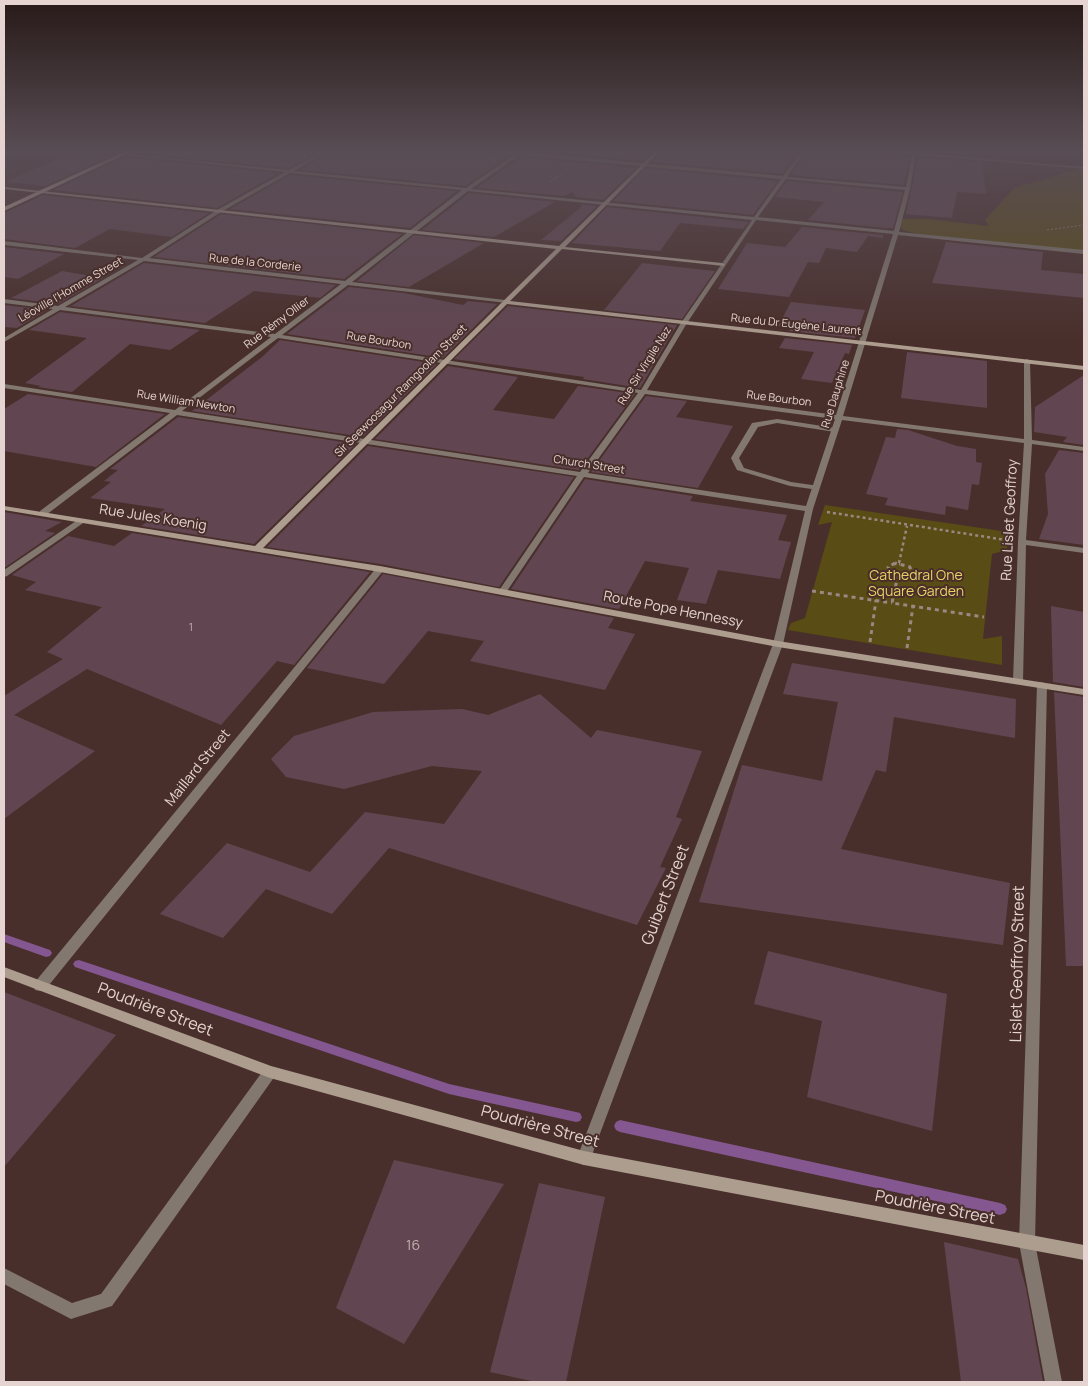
<!DOCTYPE html>
<html>
<head>
<meta charset="utf-8">
<style>
  body { margin:0 }
  #map { position:relative; width:1088px; height:1386px; overflow:hidden; background:#492f2b; font-family:Manrope,sans-serif }
  canvas { display:block }
  .frame { position:absolute; inset:0; border:5px solid #e5d4d1; pointer-events:none }
</style>
</head>
<body>
<div id="map">
<canvas width="1088" height="1386"></canvas>
<div class="frame"></div>
</div>
<script>
const context = document.querySelector('canvas').getContext('2d');
context.lineJoin = 'round';
function fill(path, color) {
  context.fillStyle = color;
  context.fill(path, 'evenodd');
}
function stroke(path, color, width, dash) {
  context.strokeStyle = color;
  context.lineWidth = width;
  context.lineCap = dash ? 'butt' : 'round';
  context.setLineDash(dash || []);
  context.stroke(path);
}
function drawText(font, color, halo, rows, align = 'center') {
  context.font = font + ' Manrope,sans-serif';
  context.lineWidth = 4;
  context.setLineDash([]);
  context.textBaseline = 'middle';
  context.strokeStyle = halo;
  context.fillStyle = color;
  for (const [text, x, y, turn = 0] of rows) {
    context.save();
    context.translate(x, y);
    context.rotate((+turn || 0) * Math.PI / 180);
    context.textAlign = isNaN(turn) ? turn : align;
    if (halo) context.strokeText(text, 0, 0);
    context.fillText(text, 0, 0);
    context.restore();
  }
}
fill(new Path2D(`
  M 1075,170 L 1084,170 L 1084,251 L 917,234 L 903,230 L 899,226 L 899,219 L 928,219 L 989,226 L 985,220 L 1014,188 Z
  M 825,505 L 1008,532 L 1007,550 L 992,554 L 983,639 L 1002,636 L 1002,665 L 788,630 L 791,623 L 805,618 L 832,522 L 818,525 Z`), '#594c14');
fill(new Path2D(`
  M 4,934 L 50,950 L 52,953 L 50,956 L 46,957 L 4,942 Z
  M 79,960 L 449,1084 L 576,1112 L 580,1113 L 582,1117 L 580,1121 L 576,1122 L 449,1094 L 75,967 L 73,964 L 75,961 Z
  M 620,1120 L 1000,1203 L 1005,1205 L 1007,1209 L 1005,1213 L 1000,1215 L 620,1132 L 616,1130 L 614,1126 L 616,1122 Z`), '#845790');
fill(new Path2D(`
  M 137,150 L 322,150 L 289,168 L 134,153 Z
  M 332,150 L 480,150 L 484,153 L 510,155 L 466,186 L 300,170 Z
  M 528,150 L 655,150 L 643,161 Z
  M 663,150 L 800,150 L 782,174 L 652,162 Z
  M 808,150 L 849,150 L 910,157 L 904,185 L 790,175 Z
  M 919,150 L 980,150 L 981,156 L 919,151 Z
  M 74,152 L 111,156 L 46,186 L 5,182 Z
  M 124,157 L 279,173 L 217,208 L 53,190 Z
  M 521,157 L 636,168 L 603,200 L 576,197 L 572,192 L 564,196 L 476,188 Z
  M 918,157 L 982,162 L 986,194 L 957,192 L 952,218 L 906,214 Z
  M 645,168 L 778,181 L 753,215 L 613,201 Z
  M 290,175 L 457,191 L 410,228 L 230,209 Z
  M 787,181 L 903,192 L 893,228 L 885,228 L 808,220 L 824,202 L 775,197 Z
  M 469,193 L 555,202 L 494,237 L 422,230 Z
  M 43,195 L 209,213 L 172,237 L 110,229 L 75,248 L 4,239 L 4,213 Z
  M 581,204 L 597,206 L 561,241 L 541,240 L 582,206 Z
  M 607,207 L 749,222 L 743,229 L 680,223 L 660,251 L 572,243 Z
  M 221,214 L 402,234 L 344,279 L 154,257 Z
  M 802,227 L 883,235 L 883,238 L 868,236 L 857,252 L 826,248 L 819,263 L 808,262 L 789,297 L 718,289 L 747,243 L 785,247 Z
  M 414,235 L 484,243 L 409,287 L 357,281 Z
  M 946,242 L 1043,252 L 1041,270 L 1084,274 L 1084,298 L 932,283 Z
  M 4,247 L 64,254 L 18,279 L 4,277 Z
  M 144,263 L 336,285 L 320,298 L 254,291 L 205,323 L 71,306 Z
  M 642,263 L 715,271 L 682,319 L 604,310 Z
  M 62,271 L 103,278 L 58,304 L 11,298 Z
  M 349,287 L 404,293 L 463,305 L 468,301 L 497,304 L 443,358 L 287,334 Z
  M 791,302 L 865,310 L 855,338 L 789,331 L 791,328 L 778,326 Z
  M 4,305 L 47,310 L 17,328 L 4,327 Z
  M 508,306 L 598,316 L 677,325 L 640,388 L 583,379 L 584,377 L 454,359 Z
  M 60,312 L 200,330 L 170,350 L 130,344 L 72,392 L 38,387 L 41,386 L 25,383 L 87,338 L 29,330 Z
  M 785,338 L 852,345 L 849,354 L 845,353 L 832,383 L 801,379 L 814,352 L 779,348 Z
  M 280,340 L 437,364 L 363,437 L 192,411 L 262,357 Z
  M 907,352 L 987,361 L 987,408 L 901,398 Z
  M 448,366 L 518,377 L 493,410 L 554,419 L 578,386 L 635,394 L 579,470 L 375,439 Z
  M 1084,375 L 1084,445 L 1063,442 L 1067,437 L 1034,432 L 1035,407 Z
  M 28,394 L 165,414 L 96,467 L 4,451 L 4,409 Z
  M 646,396 L 687,401 L 676,417 L 733,426 L 698,488 L 591,472 Z
  M 178,417 L 356,444 L 254,544 L 141,526 L 165,509 L 90,498 L 111,482 L 104,481 L 118,470 L 110,469 Z
  M 897,429 L 908,430 L 957,446 L 976,449 L 976,462 L 982,463 L 979,485 L 972,484 L 968,510 L 946,506 L 945,515 L 885,505 L 888,498 L 866,494 L 886,437 L 895,438 Z
  M 368,446 L 574,477 L 499,587 L 380,564 L 267,547 Z
  M 1059,450 L 1084,453 L 1084,545 L 1039,539 L 1048,514 L 1045,474 Z
  M 585,479 L 693,496 L 690,501 L 787,515 L 778,540 L 791,542 L 780,579 L 718,570 L 706,604 L 677,600 L 689,568 L 645,561 L 619,609 L 511,589 Z
  M 4,512 L 62,522 L 45,531 L 55,533 L 4,568 Z
  M 132,533 L 370,572 L 294,665 L 277,661 L 221,725 L 87,669 L 14,715 L 95,751 L 4,819 L 4,696 L 63,659 L 47,652 L 102,607 L 25,590 L 36,582 L 12,575 L 68,536 L 114,546 Z
  M 383,574 L 614,618 L 608,628 L 635,634 L 605,690 L 470,661 L 484,641 L 428,631 L 384,684 L 307,668 Z
  M 1051,606 L 1084,612 L 1084,687 L 1053,682 Z
  M 792,663 L 1016,699 L 1015,738 L 894,717 L 886,772 L 876,770 L 841,849 L 1010,883 L 1003,945 L 699,902 L 742,765 L 822,781 L 838,702 L 783,694 Z
  M 1054,692 L 1084,697 L 1084,966 L 1066,966 Z
  M 540,694 L 591,738 L 597,730 L 702,751 L 676,817 L 682,819 L 660,867 L 666,868 L 637,925 L 389,848 L 332,914 L 266,889 L 223,938 L 160,914 L 227,843 L 310,872 L 365,812 L 444,824 L 482,771 L 432,766 L 344,789 L 286,777 L 271,759 L 294,736 L 373,712 L 462,709 L 488,715 Z
  M 768,951 L 947,994 L 932,1131 L 807,1097 L 822,1021 L 754,1004 Z
  M 4,992 L 116,1035 L 4,1167 Z
  M 394,1160 L 504,1184 L 404,1344 L 336,1308 Z
  M 539,1183 L 605,1197 L 566,1382 L 536,1382 L 490,1372 Z
  M 944,1242 L 1018,1259 L 1026,1288 L 1043,1382 L 961,1382 Z`), '#614651');
stroke(new Path2D(`
  M 550,182 L 561,174
  M 1047,230 L 1084,225`), '#9c8783', 1, [2, 2]);
stroke(new Path2D(`
  M 827,512 L 1006,540
  M 899,563 L 907,526
  M 893,564 L 900,564`), '#9c8783', 2.5, [3, 3]);
stroke(new Path2D(`
  M 895,563 L 888,567 L 890,573 L 902,576 L 911,573 L 910,567 L 895,563
  M 898,575 L 892,603 L 984,617
  M 812,591 L 892,603
  M 870,642 L 876,600
  M 907,648 L 913,606`), '#9c8783', 3, [4, 4]);
fill(new Path2D(`
  M 777,419 L 835,428 L 839,430 L 835,432 L 777,423 L 758,427 L 739,458 L 744,468 L 791,482 L 819,486 L 819,490 L 790,486 L 737,470 L 731,458 L 752,423 Z
  M 270,1066 L 275,1068 L 277,1072 L 275,1076 L 112,1306 L 71,1319 L 4,1284 L 4,1268 L 72,1303 L 101,1294 L 265,1068 Z`), '#827870');
fill(new Path2D(`
  M 75,150 L 87,150 L 289,170 L 325,150 L 330,150 L 294,171 L 466,188 L 515,154 L 484,151 L 482,150 L 518,152 L 526,150 L 524,152 L 783,176 L 802,150 L 806,150 L 787,177 L 906,187 L 912,155 L 868,151 L 866,150 L 912,152 L 913,150 L 917,150 L 917,153 L 1084,167 L 1084,169 L 916,155 L 910,189 L 899,232 L 1084,250 L 1084,254 L 898,235 L 843,416 L 1024,439 L 1024,361 L 1027,359 L 1030,361 L 1032,440 L 1084,447 L 1084,451 L 1032,444 L 1026,540 L 1084,548 L 1084,553 L 1026,545 L 1023,681 L 1018,684 L 1013,681 L 1018,542 L 1024,443 L 842,420 L 813,509 L 783,644 L 589,1163 L 584,1165 L 579,1163 L 577,1158 L 773,644 L 805,511 L 584,477 L 505,594 L 502,595 L 498,592 L 577,476 L 177,415 L 46,515 L 40,515 L 40,511 L 170,413 L 4,388 L 4,384 L 175,410 L 271,337 L 60,310 L 4,342 L 4,338 L 53,309 L 4,303 L 4,299 L 58,306 L 138,260 L 4,245 L 4,241 L 142,258 L 217,210 L 285,172 ZM 520,155 L 781,179 L 754,217 L 471,189 ZM 290,173 L 462,190 L 345,281 L 149,258 L 221,212 ZM 786,179 L 905,190 L 894,231 L 758,217 ZM 468,191 L 752,220 L 681,323 L 641,390 L 282,335 L 348,285 L 507,303 L 508,302 L 505,300 L 352,282 ZM 756,220 L 893,234 L 836,415 L 647,390 L 687,323 ZM 144,261 L 341,284 L 275,334 L 65,307 ZM 278,338 L 638,393 L 580,472 L 182,411 ZM 645,394 L 835,419 L 806,506 L 588,473 Z
  M 79,519 L 85,519 L 86,521 L 7,576 L 4,577 L 4,570 Z
  M 380,566 L 384,569 L 383,571 L 45,990 L 40,991 L 35,990 L 33,986 L 35,982 L 377,567 Z
  M 1042,682 L 1047,685 L 1035,1243 L 1062,1382 L 1045,1382 L 1019,1243 L 1037,685 Z`), '#827870');
fill(new Path2D(`
  M 657,150 L 661,150 L 565,247 L 722,263 L 725,265 L 724,266 L 562,249 L 510,301 L 1084,366 L 1084,370 L 507,304 L 263,548 L 380,566 L 778,641 L 1084,689 L 1084,695 L 778,647 L 380,572 L 4,510 L 4,506 L 255,546 L 556,249 L 4,189 L 4,187 L 559,246 Z
  M 4,967 L 271,1066 L 584,1151 L 1084,1245 L 1084,1260 L 584,1165 L 270,1078 L 4,977 Z`), '#ad9d8f');
fill(new Path2D(`
  M 12,150 L 19,150 L 4,157 L 4,153 Z
  M 128,150 L 135,150 L 4,211 L 4,207 Z`), '#ceb9a8');
const sky = context.createLinearGradient(0, 0, 0, 344);
sky.addColorStop(0, '#281a18');
sky.addColorStop(0.44, '#594d55');
sky.addColorStop(1, '#594d5500');
context.fillStyle = sky;
context.fillRect(0, 0, 1088, 344);
drawText('11px', '#e5d4d1', '#492f2b', [
  ["Rue de la Corderie",255,263,6],
  ["Léoville l'Homme Street",71,290,-30],
  ["Rue Rémy Ollier",277,323,-37],
  ["Rue du Dr Eugène Laurent",796,325,6],
  ["Rue Bourbon",379,341,9],
  ["Rue Sir Virgile Naz",645,366,-58],
  ["Sir Seewoosagur Ramgoolam Street",401,391,-45],
  ["Rue Dauphine",836,394,-73],
  ["Rue Bourbon",779,399,7],
  ["Rue William Newton",186,402,9],
  ["Church Street",589,465,9]
]);
drawText('11px', '#c4b0b1', null, [
  ["1",191,628]
]);
drawText('14px', '#e5d4d1', '#492f2b', [
  ["Rue Jules Koenig",153,518,9],
  ["Rue Lislet Geoffroy",1010,520,-87],
  ["Route Pope Hennessy",673,610,11],
  ["Maillard Street",198,768,-51]
]);
drawText('14px', '#ebd265', '#492f2b', [
  ["Cathedral One",916,576],
  ["Square Garden",916,592]
]);
drawText('14px', '#c4b0b1', null, [
  ["16",413,1246]
]);
drawText('16px', '#e5d4d1', '#492f2b', [
  ["Guibert Street",666,895,-69],
  ["Lislet Geoffroy Street",1018,964,-89],
  ["Poudrière Street",155,1010,21],
  ["Poudrière Street",540,1127,15],
  ["Poudrière Street",935,1208,11]
]);
</script>
</body>
</html>
